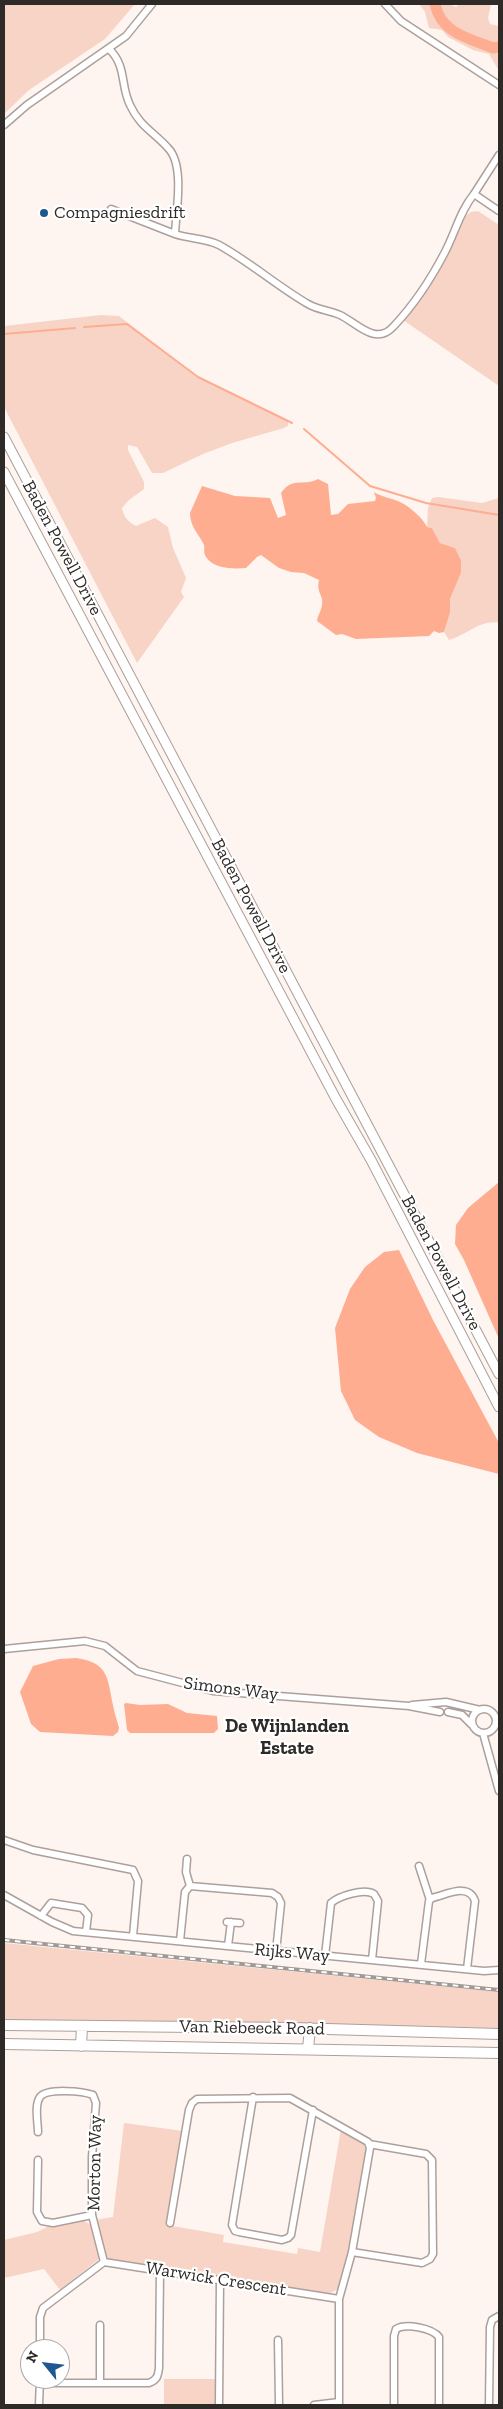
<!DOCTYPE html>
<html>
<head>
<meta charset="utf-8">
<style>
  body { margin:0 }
  #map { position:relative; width:503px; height:2409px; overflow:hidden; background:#fef4f0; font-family:"Zilla Slab",serif }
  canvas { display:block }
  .frame { position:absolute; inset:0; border:5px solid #2e2a28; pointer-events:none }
  .north { position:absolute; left:20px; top:2339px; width:50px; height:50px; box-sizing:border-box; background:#fff; border:1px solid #abaaa9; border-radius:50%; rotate:299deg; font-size:14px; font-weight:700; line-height:20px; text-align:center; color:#2e2a28 }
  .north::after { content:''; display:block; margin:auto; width:18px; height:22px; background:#1d5990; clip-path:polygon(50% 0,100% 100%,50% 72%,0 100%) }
</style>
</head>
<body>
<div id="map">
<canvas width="503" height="2409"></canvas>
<div class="frame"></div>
<div class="north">N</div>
</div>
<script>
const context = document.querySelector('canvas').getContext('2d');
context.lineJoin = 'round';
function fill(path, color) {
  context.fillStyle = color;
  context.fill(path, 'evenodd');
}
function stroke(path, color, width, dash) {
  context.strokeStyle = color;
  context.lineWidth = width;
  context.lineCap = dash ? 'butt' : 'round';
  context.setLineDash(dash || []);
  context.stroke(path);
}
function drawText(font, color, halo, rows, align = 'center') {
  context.font = font + ' "Zilla Slab",serif';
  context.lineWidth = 4.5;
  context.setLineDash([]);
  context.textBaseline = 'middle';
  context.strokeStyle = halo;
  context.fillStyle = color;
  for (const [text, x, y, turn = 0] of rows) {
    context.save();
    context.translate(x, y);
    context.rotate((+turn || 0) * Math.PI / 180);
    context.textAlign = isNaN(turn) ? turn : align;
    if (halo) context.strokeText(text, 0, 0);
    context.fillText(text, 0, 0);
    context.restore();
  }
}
fill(new Path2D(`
  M 4,4 L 135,4 L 105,39 L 29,90 L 4,114 Z
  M 419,4 L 449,4 L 456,7 L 459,4 L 491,4 L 488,18 L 490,24 L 499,26 L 499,71 L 489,54 L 473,50 L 448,37 L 442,30 L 429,28 L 425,12 Z
  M 478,211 L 499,225 L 499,386 L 403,320 L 464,217 L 471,212 Z
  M 101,315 L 119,316 L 198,377 L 288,420 L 288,426 L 284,428 L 232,443 L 203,454 L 163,473 L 152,473 L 137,447 L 128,445 L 128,450 L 144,482 L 144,489 L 129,500 L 122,508 C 124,517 127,521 136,526 L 155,518 L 168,527 L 173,548 L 186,578 L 181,592 L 184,597 L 137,663 L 4,407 L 4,326 Z
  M 438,497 L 482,503 L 499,498 L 499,622 C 475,622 471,633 449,640 L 444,632 L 450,613 L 450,599 L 461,573 L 461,560 L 455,548 L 440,543 L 432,528 L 427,527 L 428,508 L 432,498 Z
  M 4,1943 L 499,1992 L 499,2028 L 4,2022 Z
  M 124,2123 L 183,2131 L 167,2225 L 224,2235 L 223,2242 L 297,2254 L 298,2248 L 320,2252 L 341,2129 L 363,2142 L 366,2150 L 346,2263 L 338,2289 L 329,2294 L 109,2259 L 104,2254 L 95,2220 L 113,2217 Z
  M 83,2220 L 92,2226 L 99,2259 L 60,2290 L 44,2269 L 4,2278 L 4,2240 L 37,2232 L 49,2226 Z
  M 164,2379 L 215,2379 L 215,2405 L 164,2405 Z`), '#f8d4c7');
fill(new Path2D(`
  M 318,479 L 328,484 L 331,515 L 338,514 L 348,504 L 375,501 L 376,498 L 374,492 C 381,497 392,498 400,502 C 410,507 422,517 427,527 L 432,528 L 440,543 L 455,548 L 461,560 L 461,573 L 450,599 L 450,613 L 444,632 L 439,633 L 434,631 L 429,636 L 356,639 L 342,634 L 336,635 L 317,621 C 318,614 322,610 322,604 C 324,596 316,593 319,580 L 304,573 L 291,572 L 279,568 L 261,555 L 257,557 L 246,568 C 233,569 214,569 206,557 C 203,553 205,549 204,545 C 199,534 190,527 190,513 L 202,486 L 235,496 L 270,498 L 278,518 L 286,515 L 281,493 C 293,476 303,487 318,479 Z
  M 499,1182 L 499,1339 L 464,1260 L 455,1244 L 456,1225 L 468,1208 Z
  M 399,1250 L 433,1320 L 499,1443 L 499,1474 L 417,1453 L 379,1437 L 355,1420 L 341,1391 L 335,1328 L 350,1289 L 365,1267 L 384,1252 Z
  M 76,1658 C 109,1663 107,1677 113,1705 C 114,1712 117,1720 119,1728 L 118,1732 L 113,1736 L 40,1732 L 31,1724 L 20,1692 L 33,1666 L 59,1659 Z
  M 126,1703 L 140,1705 L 168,1704 L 187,1713 L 217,1716 L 218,1729 L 214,1733 L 130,1733 L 127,1730 L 124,1704 Z`), '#fead91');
stroke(new Path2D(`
  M 84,327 L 127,324 L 198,377 L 292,423
  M 4,334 L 75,328
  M 304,429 L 370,486 L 426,503 L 499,515`), '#fead91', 2);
stroke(new Path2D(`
  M 435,4 C 441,33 468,38 493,48 L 499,47`), '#fead91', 11);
const street = new Path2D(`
  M 385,4 L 401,21 L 499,85
  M 109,49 C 127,66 120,85 130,105 C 140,127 154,132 168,148 C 185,165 176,211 175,234 L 111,209
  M 4,125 L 27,105 L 126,36 L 152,4
  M 499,155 L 474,194 L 499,211
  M 175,234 C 189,239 206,238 219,245 C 250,262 277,286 308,304 C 318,310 329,310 340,315 C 357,323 375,346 393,327 C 413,306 432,277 445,252 C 455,233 460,211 474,194
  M 4,1649 L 85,1641 L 105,1646 L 137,1671 L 213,1691 L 409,1706 L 440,1712
  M 412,1705 L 446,1702 L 480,1710
  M472 1721a12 12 0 1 1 24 0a12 12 0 1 1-24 0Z
  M 448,1712 L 462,1715 L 472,1725
  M 483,1733 L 499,1791
  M 4,1840 L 33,1850 L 133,1870 L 138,1881 L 133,1936
  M 187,1859 L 186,1872 L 190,1886
  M 419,1866 L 430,1900
  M 4,1895 L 52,1922 L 73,1931 L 484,1971 L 499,1970
  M 41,1916 L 51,1903 L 82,1908 L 88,1915 L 86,1932
  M 227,1922 L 240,1923
  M 180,1941 L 185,1892 L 190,1886 L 272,1893 L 278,1897 L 281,1903 L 276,1952
  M 228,1946 L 231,1922
  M 325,1956 L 331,1903 C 339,1896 364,1888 374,1894 L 378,1901 L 372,1960
  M 421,1964 L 429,1901 L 432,1898 C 446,1895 469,1882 475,1901 L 467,1969
  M 253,2097 L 232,2225 L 235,2231 L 239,2232 L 282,2240 L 288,2238 L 291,2235 L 313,2110
  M 38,2132 C 38,2123 34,2105 40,2097 C 47,2088 83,2091 93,2095 L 96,2103 L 92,2157 L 92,2215 L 104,2262
  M 38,2160 L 37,2212 L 42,2221 L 53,2223 L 92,2215
  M 170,2223 L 189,2110 L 192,2103 L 197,2099 L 290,2098 L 368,2142 L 370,2148 L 352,2252 L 339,2299 L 339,2405
  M 352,2252 L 422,2263 L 430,2259 L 433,2254 L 432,2160 L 426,2154 L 369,2144
  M 278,2340 L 279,2405
  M 40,2349 L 40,2317 L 43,2308 L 104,2262 L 339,2299
  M 100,2382 L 100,2325
  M 39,2383 L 149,2383 C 157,2380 158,2376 159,2368 L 160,2270
  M 39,2405 L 40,2379
  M 219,2405 L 220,2280
  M 314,2405 L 339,2402
  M 394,2405 L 394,2336 L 396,2329 C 406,2323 432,2328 439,2337 L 439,2405
  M 489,2405 L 490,2327 L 492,2320 L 499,2316`);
const secondary = new Path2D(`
  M 4,437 L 499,1374
  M 4,472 L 336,1099 L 371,1160 L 499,1407`);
const primary = new Path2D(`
  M 4,2025 L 293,2028 L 499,2034
  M 4,2044 L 499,2053
  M 81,2046 L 82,2026
  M 308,2049 L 310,2028`);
stroke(street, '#ada09c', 9);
stroke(secondary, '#ada09c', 11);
stroke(primary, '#ada09c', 12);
stroke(street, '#fff', 6);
stroke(secondary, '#fff', 9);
stroke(primary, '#fff', 10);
const rail = new Path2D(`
  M 4,1940 L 499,1990`);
stroke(rail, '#a09995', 4);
stroke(rail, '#fff', 2, [5.5]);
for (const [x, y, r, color] of [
  [44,213,5,"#1d5990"]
]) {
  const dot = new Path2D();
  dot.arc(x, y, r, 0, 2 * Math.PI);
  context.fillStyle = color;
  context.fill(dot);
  stroke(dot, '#fff', 2);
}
drawText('18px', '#2e2a28', '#fff', [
  ["Compagniesdrift",54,213]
], 'left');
drawText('18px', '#2e2a28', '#fff', [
  ["Baden Powell Drive",62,548,62],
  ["Baden Powell Drive",251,906,62],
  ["Baden Powell Drive",441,1263,62],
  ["Simons Way",231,1689,7],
  ["Rijks Way",292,1953,5],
  ["Van Riebeeck Road",252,2028,1],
  ["Morton Way",95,2163,-89],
  ["Warwick Crescent",216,2279,9]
]);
drawText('bold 19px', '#2e2a28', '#fff', [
  ["De Wijnlanden",287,1727],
  ["Estate",287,1749]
]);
</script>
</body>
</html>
